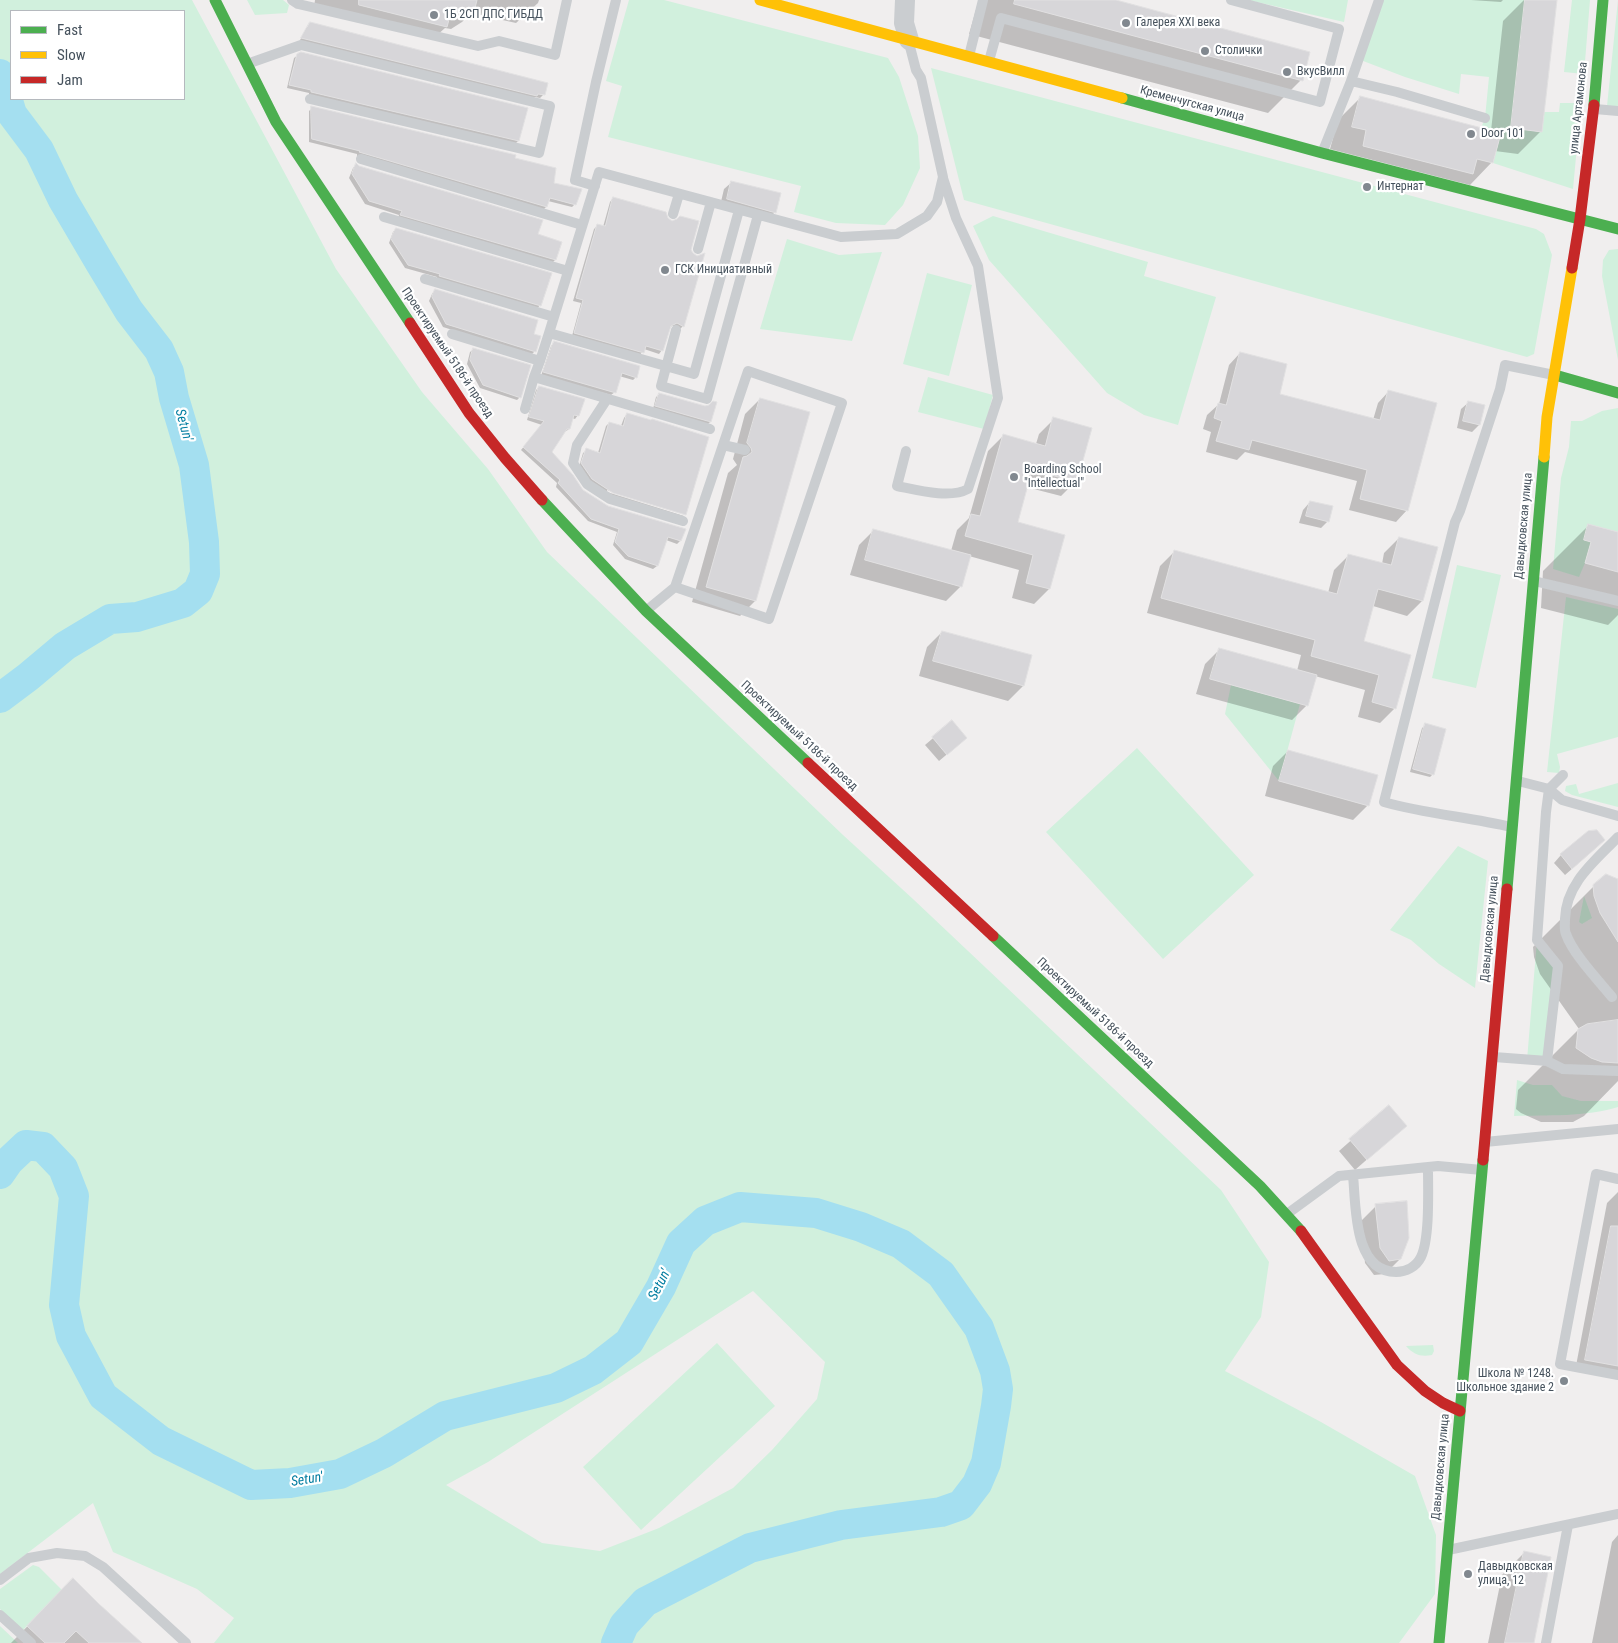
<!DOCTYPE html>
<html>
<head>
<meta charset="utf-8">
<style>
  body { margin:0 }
  #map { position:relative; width:1618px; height:1643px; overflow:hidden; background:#f0eeee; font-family:"Roboto Condensed",sans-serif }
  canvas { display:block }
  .legend { position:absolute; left:10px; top:10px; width:175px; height:90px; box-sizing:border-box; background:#fff; border:1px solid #b5b9be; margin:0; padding:6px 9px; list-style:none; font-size:15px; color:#45515c }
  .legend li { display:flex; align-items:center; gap:10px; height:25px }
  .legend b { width:25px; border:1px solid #b5b9be }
</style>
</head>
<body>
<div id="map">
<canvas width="1618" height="1643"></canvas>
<ul class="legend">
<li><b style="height:6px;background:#4caf50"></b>Fast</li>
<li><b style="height:6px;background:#ffc107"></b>Slow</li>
<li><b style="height:6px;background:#c62828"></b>Jam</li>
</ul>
</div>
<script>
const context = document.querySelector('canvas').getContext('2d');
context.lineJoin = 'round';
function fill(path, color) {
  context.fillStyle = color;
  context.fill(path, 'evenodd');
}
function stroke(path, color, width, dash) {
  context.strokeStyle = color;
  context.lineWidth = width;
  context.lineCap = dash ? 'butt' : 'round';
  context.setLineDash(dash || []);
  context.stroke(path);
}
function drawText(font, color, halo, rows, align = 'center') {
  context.font = font + ' "Roboto Condensed",sans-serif';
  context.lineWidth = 4.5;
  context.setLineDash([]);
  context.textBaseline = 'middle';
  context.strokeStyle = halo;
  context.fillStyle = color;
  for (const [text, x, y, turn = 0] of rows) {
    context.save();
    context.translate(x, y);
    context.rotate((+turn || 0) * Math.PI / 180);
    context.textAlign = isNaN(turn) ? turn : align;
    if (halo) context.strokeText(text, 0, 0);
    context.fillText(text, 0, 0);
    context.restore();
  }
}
fill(new Path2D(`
  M 0,0 L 192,0 L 336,269 L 422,392 L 488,469 L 547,552 L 843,835 L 913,899 L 1221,1190 L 1269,1262 L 1261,1317 L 1225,1371 L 1321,1422 L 1415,1476 L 1436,1535 L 1435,1594 L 1399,1643 L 214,1643 L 234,1618 L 197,1589 L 113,1552 L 93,1503 L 0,1574 ZM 11,11 L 184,11 L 184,99 L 11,99 ZM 753,1291 L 825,1362 L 817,1399 L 772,1450 L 733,1488 L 659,1528 L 600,1551 L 542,1543 L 446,1485 L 488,1462 Z
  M 247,0 L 283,0 L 289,5 L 287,13 L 255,15 Z
  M 629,0 L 664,0 L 888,58 L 899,77 L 918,136 L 920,168 L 903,205 L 885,225 L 836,223 L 794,212 L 801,186 L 608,137 L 622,86 L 606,81 Z
  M 1248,0 L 1348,0 L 1344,22 Z
  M 1379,0 L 1525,0 L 1511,128 L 1542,132 L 1544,112 L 1559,112 L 1560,103 L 1581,103 L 1573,189 L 1493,163 L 1501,133 L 1481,128 L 1485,118 L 1489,77 L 1461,74 L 1459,94 L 1405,77 L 1358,59 Z
  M 1572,0 L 1590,0 L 1584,74 L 1564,72 Z
  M 1618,0 L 1618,107 L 1607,106 Z
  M 931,68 L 1536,229 L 1544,234 L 1552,255 L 1534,354 L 1527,357 L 964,200 Z
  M 993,216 L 1148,262 L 1144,276 L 1216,297 L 1178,425 L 1144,415 L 1107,393 L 989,260 L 973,226 Z
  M 787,239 L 839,255 L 882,252 L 852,341 L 760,329 Z
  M 1618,249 L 1618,360 L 1602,276 L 1603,260 L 1609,250 Z
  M 927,273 L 972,285 L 949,376 L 903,364 Z
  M 928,377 L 993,395 L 984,429 L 918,412 Z
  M 1618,408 L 1618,532 L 1588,524 L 1584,540 L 1591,542 L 1585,563 L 1579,577 L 1553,569 L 1561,478 L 1569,447 L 1571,421 L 1582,421 L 1602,411 Z
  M 1457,565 L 1501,575 L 1476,688 L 1432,678 Z
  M 1566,597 L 1618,609 L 1618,737 L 1557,754 L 1560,767 L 1559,773 L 1547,772 Z
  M 1231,685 L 1300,704 L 1279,781 L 1225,714 Z
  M 1137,748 L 1254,875 L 1163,959 L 1046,832 Z
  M 1618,783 L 1618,807 L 1572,795 L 1565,791 L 1566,786 L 1576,784 L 1579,794 Z
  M 1458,846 L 1488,861 L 1475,988 L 1439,964 L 1411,940 L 1390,930 Z
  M 1584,896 L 1592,918 L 1582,924 L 1579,922 Z
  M 1537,940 L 1558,966 L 1547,1061 L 1527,1060 Z
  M 1517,1080 L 1533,1085 L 1552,1085 L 1562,1096 L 1581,1101 L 1618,1101 L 1618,1107 C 1586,1117 1547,1115 1514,1116 Z
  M 717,1343 L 775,1406 L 641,1530 L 583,1467 Z
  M 1433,1345 L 1434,1351 L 1432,1355 C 1421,1357 1414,1355 1406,1346 Z
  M 33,1565 L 39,1567 L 62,1590 L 23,1630 L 0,1609 L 0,1589 Z
  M 0,1626 L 18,1643 L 0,1643 Z`), '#d1f0dd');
fill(new Path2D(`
  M 315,0 L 539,0 L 538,3 L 516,23 L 471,13 L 462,22 L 451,29 L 445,28 L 435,37 L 314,7 Z
  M 983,0 L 1111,0 L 1301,80 L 1268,113 L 969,34 L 977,6 Z
  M 1471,0 L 1503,0 L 1501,2 Z
  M 1524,0 L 1542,0 L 1541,131 L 1518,154 L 1495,151 L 1492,162 L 1470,185 L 1330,149 L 1338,120 L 1360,98 L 1491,131 L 1503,21 Z
  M 307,27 L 543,95 L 540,98 L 535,97 L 533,98 L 299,42 Z
  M 298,55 L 518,141 L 515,144 L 309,95 L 309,93 L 287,88 L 294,58 Z
  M 312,108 L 514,158 L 552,184 L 575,204 L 572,207 L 548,201 L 546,207 L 543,210 L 357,156 L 357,154 L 309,142 L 309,111 Z
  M 356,165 L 537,235 L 555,260 L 552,263 L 398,218 L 399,215 L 365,204 L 349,178 L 353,168 Z
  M 732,182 L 775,212 L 768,219 L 720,206 L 724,189 Z
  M 613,198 L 667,219 L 690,250 L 683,326 L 680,329 L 673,326 L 669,327 L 662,350 L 659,354 L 644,349 L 640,355 L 572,336 L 581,303 L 573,301 L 594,229 L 597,226 L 603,227 L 610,202 Z
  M 396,229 L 540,305 L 537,309 L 437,279 L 437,277 L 405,268 L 389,243 L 393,232 Z
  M 435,290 L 539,337 L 534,352 L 531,355 L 443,327 L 429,301 L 432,294 Z
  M 554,343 L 636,377 L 633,380 L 619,376 L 615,392 L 611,395 L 541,376 L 551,346 Z
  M 474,349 L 520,397 L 517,400 L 480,388 L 467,364 L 470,352 Z
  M 1240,353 L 1278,395 L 1373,420 L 1378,403 L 1389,391 L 1407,510 L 1396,522 L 1349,510 L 1357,481 L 1245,452 L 1237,460 L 1206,452 L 1211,432 L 1203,429 L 1207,415 L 1219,404 L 1229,365 Z
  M 539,387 L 578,415 L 575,419 L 572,418 L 569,429 L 565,432 L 564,431 L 551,452 L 582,490 L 606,506 L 680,541 L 677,544 L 666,540 L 657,566 L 653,569 L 625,559 L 613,545 L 617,532 L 588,521 L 556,487 L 557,483 L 521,450 L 542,425 L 527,420 L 536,390 Z
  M 660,394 L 705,407 L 710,422 L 707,425 L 653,409 L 656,397 Z
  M 760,399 L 809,413 L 755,601 L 740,616 L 692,602 L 728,473 L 737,465 L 733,459 L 745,414 Z
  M 1469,402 L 1479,425 L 1472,432 L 1457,428 L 1461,409 Z
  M 627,414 L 708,437 L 685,515 L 685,513 L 607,490 L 607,492 L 684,516 L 682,518 L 609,496 L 589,482 L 579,467 L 583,453 L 587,450 L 598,453 L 606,426 L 609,423 L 621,426 L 624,418 Z
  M 1054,419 L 1076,481 L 1061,496 L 1026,487 L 1016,523 L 1064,536 L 1049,589 L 1034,604 L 1012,598 L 1019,570 L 969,556 L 961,586 L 946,601 L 850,575 L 859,545 L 874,530 L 951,551 L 957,530 L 969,518 L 988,451 L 1003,436 L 1036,444 L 1039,434 Z
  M 1310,502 L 1328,521 L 1321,528 L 1299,523 L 1303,510 Z
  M 1588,526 L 1618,533 L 1618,615 L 1608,625 L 1541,608 L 1543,571 Z
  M 1399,538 L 1436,548 L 1422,601 L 1407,616 L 1373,606 L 1362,642 L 1409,655 L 1395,708 L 1380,723 L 1358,717 L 1365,690 L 1315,676 L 1307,705 L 1292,720 L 1196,694 L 1205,664 L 1220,649 L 1297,671 L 1301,655 L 1147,613 L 1160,566 L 1175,551 L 1328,593 L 1334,570 L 1349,555 L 1382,564 L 1384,553 Z
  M 942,632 L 1023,686 L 1008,701 L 919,676 L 927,647 Z
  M 952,722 L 958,745 L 939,761 L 925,745 Z
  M 1426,725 L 1433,774 L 1430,777 L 1410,772 L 1422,728 Z
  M 1288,751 L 1368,805 L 1353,820 L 1265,796 L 1273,766 Z
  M 1597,847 L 1565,875 L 1554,863 L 1561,855 Z
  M 1618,880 L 1618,1081 L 1584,1116 L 1573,1122 L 1541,1122 L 1521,1113 L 1516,1109 L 1518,1090 L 1579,1029 L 1540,974 L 1534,957 L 1533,947 L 1594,886 Z
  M 1389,1107 L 1405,1126 L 1355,1170 L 1339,1151 Z
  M 1618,1192 L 1618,1372 L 1575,1371 L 1607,1203 Z
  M 1376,1206 L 1400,1259 L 1385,1274 L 1374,1275 L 1365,1263 L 1361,1221 Z
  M 1618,1535 L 1618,1643 L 1592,1643 L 1612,1542 Z
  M 1524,1553 L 1533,1643 L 1488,1643 L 1502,1575 Z
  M 73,1580 L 141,1643 L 11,1643 Z`), '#0003');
stroke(new Path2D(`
  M 0,74 L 12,114 L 39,150 L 63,200 L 100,263 L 129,311 L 159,350 L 169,372 L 174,398 L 194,465 L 204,542 L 205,574 L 198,591 L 183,603 L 137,617 L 110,619 L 65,646 L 28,677 L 0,698
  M 0,1174 L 9,1161 L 26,1145 L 43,1147 L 63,1168 L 74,1196 L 64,1305 L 71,1336 L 103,1396 L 161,1441 L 251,1485 L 290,1483 L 340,1474 L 384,1453 L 445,1416 L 556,1388 L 593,1370 L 629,1342 L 661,1287 L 681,1243 L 705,1221 L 740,1207 L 816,1213 L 861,1227 L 901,1244 L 941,1274 L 979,1328 L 995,1371 L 998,1389 L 996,1406 L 986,1463 L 977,1484 L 961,1505 L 941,1512 L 841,1525 L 750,1548 L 645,1602 L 624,1625 L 616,1643`), '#a4dff0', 30);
const building = new Path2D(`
  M 359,0 L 477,0 L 474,12 L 463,19 L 450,16 L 447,27 L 359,5 Z
  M 1015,0 L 1116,0 L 1310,52 L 1303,81 L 1014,4 Z
  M 1525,0 L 1557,0 L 1542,132 L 1511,128 Z
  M 310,22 L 548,83 L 545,95 L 538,94 L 537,96 L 301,38 Z
  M 301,52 L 528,108 L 519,141 L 311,92 L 311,90 L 289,85 L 297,54 Z
  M 1360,96 L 1501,133 L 1493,163 L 1477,159 L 1473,174 L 1363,146 L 1366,130 L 1352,127 Z
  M 311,106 L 516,155 L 515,158 L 556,168 L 554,183 L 582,189 L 576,205 L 550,198 L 547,207 L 359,152 L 360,151 L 312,139 Z
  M 356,163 L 359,166 L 543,220 L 538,234 L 562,242 L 556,260 L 400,215 L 402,211 L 369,201 L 352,174 Z
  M 731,181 L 781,193 L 776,213 L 727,199 Z
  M 613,197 L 666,212 L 668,218 L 672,221 L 677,219 L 680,216 L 699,221 L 691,250 L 693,253 L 697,256 L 705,253 L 684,327 L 677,323 L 671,326 L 663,351 L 646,346 L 644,353 L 574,333 L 583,300 L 576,298 L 597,224 L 605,226 Z
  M 396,228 L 552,273 L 541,306 L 439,276 L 440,274 L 408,265 L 391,239 Z
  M 435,289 L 538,320 L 534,334 L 541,336 L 536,352 L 446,324 L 432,297 Z
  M 554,341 L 640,366 L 637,378 L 622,373 L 616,393 L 543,372 Z
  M 473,348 L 531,365 L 521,398 L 483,385 L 470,360 Z
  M 1240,352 L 1287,364 L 1280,394 L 1380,420 L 1388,390 L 1437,403 L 1408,511 L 1360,499 L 1367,470 L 1252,440 L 1249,450 L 1216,441 L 1222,421 L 1214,418 L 1218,403 L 1226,405 Z
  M 539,386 L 585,399 L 579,416 L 574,415 L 570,429 L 567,429 L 552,452 L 573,475 L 583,490 L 608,506 L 686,529 L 681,541 L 668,537 L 658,566 L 628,556 L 615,542 L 619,529 L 591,519 L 558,483 L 560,480 L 523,447 L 544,421 L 529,417 Z
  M 659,393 L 705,406 L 709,405 L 713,401 L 717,402 L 711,422 L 655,406 Z
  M 760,398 L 810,412 L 756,601 L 706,587 L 743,457 L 747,456 L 752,452 L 751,448 L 747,443 Z
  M 1468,401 L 1485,405 L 1480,425 L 1463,421 Z
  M 627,413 L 651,420 L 652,419 L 709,437 L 686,515 L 613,493 L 592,479 L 581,463 L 586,448 L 600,453 L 609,422 L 623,426 Z
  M 1053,417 L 1092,428 L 1077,482 L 1032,470 L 1018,522 L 1065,535 L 1050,589 L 1026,583 L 1033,555 L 965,536 L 971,514 L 980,516 L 1003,434 L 1045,446 Z
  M 1310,501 L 1333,506 L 1329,522 L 1306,516 Z
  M 1588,524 L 1618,532 L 1618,572 L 1585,563 L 1591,542 L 1584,540 Z
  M 873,529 L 971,555 L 962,587 L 865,560 Z
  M 1399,537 L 1438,547 L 1423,601 L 1378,589 L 1364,641 L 1411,655 L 1396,709 L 1372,702 L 1379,675 L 1311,656 L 1315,640 L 1161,598 L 1174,550 L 1337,594 L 1348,554 L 1391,565 Z
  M 942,631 L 1032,655 L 1024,686 L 933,661 Z
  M 1219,648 L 1317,675 L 1308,706 L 1210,679 Z
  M 952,720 L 967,738 L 947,755 L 932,737 Z
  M 1425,723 L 1446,729 L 1434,775 L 1413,769 Z
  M 1288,750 L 1378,775 L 1369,806 L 1279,781 Z
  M 1597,830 L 1605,840 L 1572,869 L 1560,854 L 1588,831 Z
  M 1606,874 L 1618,879 L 1618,942 L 1600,913 L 1594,896 L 1593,885 Z
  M 1618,1020 L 1618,1063 L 1602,1062 L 1591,1058 L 1576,1048 L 1578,1029 L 1587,1024 Z
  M 1389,1105 L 1407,1126 L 1367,1160 L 1349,1139 Z
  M 1407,1201 L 1409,1238 L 1401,1259 L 1389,1261 L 1380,1248 L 1375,1204 Z
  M 1611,1226 L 1618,1226 L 1618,1366 L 1585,1360 Z
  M 1524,1551 L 1551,1557 L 1534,1643 L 1505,1643 Z
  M 73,1578 L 99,1604 L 142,1643 L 89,1643 L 76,1631 L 64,1643 L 45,1643 L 27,1626 Z`);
fill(building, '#d7d6d9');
stroke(building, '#e1e0e1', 1);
stroke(new Path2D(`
  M 292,0 L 298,4 L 478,46 L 499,41 L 555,55 L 567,0
  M 969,56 L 983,0
  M 989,61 L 1001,18 L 1320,102 L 1339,29 L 1231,0
  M 247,64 L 301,45 L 550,106 L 539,153 L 310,99
  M 1351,81 L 1379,0
  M 1595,109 L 1618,111
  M 1322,153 L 1351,81 L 1397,92 L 1485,118
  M 361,159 L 582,225
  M 595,186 L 575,180 L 596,82 L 616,0
  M 739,210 L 694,374 L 549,333 L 599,172 L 841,237 L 897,234 L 927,216 L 937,202 L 943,177 L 921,78 L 916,70 L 909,43
  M 673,214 L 679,194
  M 384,217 L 568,271
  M 698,249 L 711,202
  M 425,279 L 554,317
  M 676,330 L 661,386 L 707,399 L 758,215
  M 452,334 L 540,361 L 534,377 L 710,429
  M 540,361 L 549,333
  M 607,399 L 577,445 L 573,463 L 587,484 L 610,499 L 683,521
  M 525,409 L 534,377
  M 723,445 L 745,450
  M 906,451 L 897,486 C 917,490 950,499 968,489 L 998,398 L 978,266 L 956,218 L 943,178
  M 1534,581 L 1618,601
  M 647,610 L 675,587 L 769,619 L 842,403 L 748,371 L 675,587
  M 1518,781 L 1549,789 L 1562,800 L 1618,816
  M 1511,827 C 1469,817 1426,814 1384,802 L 1455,522 L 1460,511 L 1500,389 L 1505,365 L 1554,375
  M 1612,997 C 1598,980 1573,954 1566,934 C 1564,930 1565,924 1565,919 C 1566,883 1595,861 1618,837
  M 1494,1057 L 1547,1061 L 1558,966 L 1537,940 L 1546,812 L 1549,789 L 1563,775
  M 1547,1061 L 1563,1069 L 1618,1071
  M 1485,1142 L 1618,1129
  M 1353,1175 C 1356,1205 1353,1272 1396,1272 C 1406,1272 1416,1267 1421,1257 C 1430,1238 1428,1190 1428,1167
  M 1618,1179 L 1596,1174 L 1560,1364 L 1618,1375
  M 1287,1214 L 1339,1176 L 1438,1166 L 1482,1170
  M 1448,1550 L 1618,1514
  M 0,1580 L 29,1558 L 57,1553 L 85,1556 L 103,1567 L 186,1643
  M 0,1615 L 31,1643
  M 1546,1643 L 1568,1525`), '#cacdd0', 10);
stroke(new Path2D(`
  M 905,0 L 904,23 L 909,40`), '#cacdd0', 20);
stroke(new Path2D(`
  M 215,0 L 276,122 L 410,323
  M 1122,98 L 1322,153 L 1618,229
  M 1594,105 L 1603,0
  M 1555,375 L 1618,393
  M 542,500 L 646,611 L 808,763
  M 1507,889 L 1544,457
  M 993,936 L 1260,1186 L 1301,1231
  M 1439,1643 L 1483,1160`), '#4caf50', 11);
stroke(new Path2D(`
  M 760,0 L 1122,98
  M 1544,457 L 1547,417 L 1572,268`), '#ffc107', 11);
stroke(new Path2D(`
  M 1572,268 L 1580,219 L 1594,105
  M 410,323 L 469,413 L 505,458 L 542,500
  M 808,763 L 993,936
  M 1483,1160 L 1507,889
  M 1301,1231 L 1397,1365 L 1425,1391 L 1443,1403 L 1460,1411`), '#c62828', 11);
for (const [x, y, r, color] of [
  [434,15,5,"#81888f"],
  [1126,23,5,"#81888f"],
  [1205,51,5,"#81888f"],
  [1287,72,5,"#81888f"],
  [1471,134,5,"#81888f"],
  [1367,187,5,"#81888f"],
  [665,270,5,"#81888f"],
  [1014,477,5,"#81888f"],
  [1564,1381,5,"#81888f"],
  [1468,1574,5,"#81888f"]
]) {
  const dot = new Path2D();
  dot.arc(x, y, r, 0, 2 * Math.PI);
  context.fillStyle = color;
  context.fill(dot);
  stroke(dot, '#fff', 2);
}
drawText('12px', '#45515c', '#fff', [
  ["1Б 2СП ДПС ГИБДД",444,15],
  ["Галерея XXI века",1136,23],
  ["Столички",1215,51],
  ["ВкусВилл",1297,72],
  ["Door 101",1481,134],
  ["Интернат",1377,187],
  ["ГСК Инициативный",675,270],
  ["Boarding School",1024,470],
  ["\"Intellectual\"",1024,484],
  ["Школа № 1248.",1554,1374,"right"],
  ["Школьное здание 2",1554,1388,"right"],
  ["Давыдковская",1478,1567],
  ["улица, 12",1478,1581]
], 'left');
drawText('12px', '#45515c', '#fff', [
  ["Кременчугская улица",1192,104,15],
  ["улица Артамонова",1579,108,-84],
  ["Проектируемый 5186-й проезд",447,353,56],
  ["Давыдковская улица",1524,526,-85],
  ["Проектируемый 5186-й проезд",799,736,43],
  ["Давыдковская улица",1490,929,-85],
  ["Проектируемый 5186-й проезд",1095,1013,43],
  ["Давыдковская улица",1441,1467,-85]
]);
drawText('italic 14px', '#047ea1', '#fff', [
  ["Setun'",183,425,75],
  ["Setun'",660,1285,-63],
  ["Setun'",307,1480,-9]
]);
</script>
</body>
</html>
